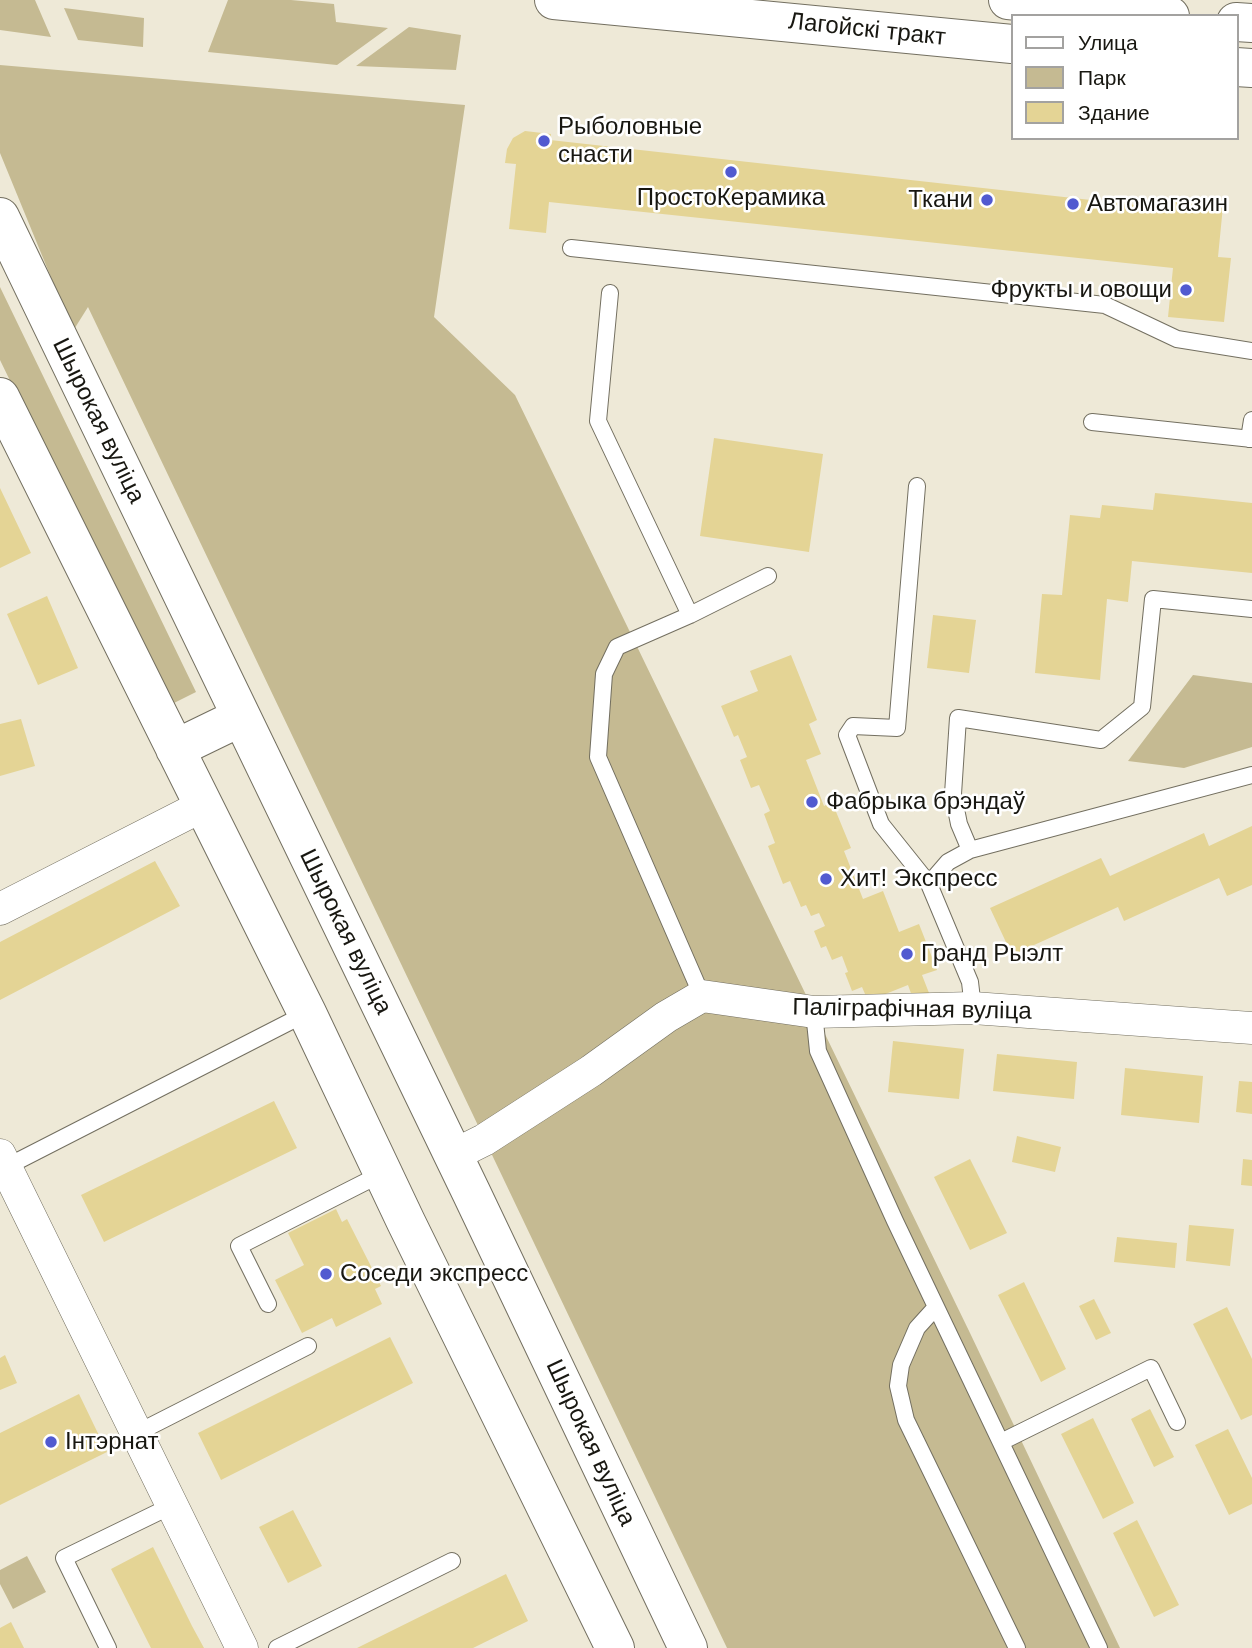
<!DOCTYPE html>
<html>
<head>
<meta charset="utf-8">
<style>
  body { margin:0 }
  #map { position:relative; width:1252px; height:1648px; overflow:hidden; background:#eee9d7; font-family:Arial,sans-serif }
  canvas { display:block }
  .legend { position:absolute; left:1011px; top:14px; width:228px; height:126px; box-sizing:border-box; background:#fff; border:2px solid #a3a2a0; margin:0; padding:9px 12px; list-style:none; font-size:21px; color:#181711 }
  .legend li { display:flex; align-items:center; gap:14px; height:35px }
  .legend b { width:35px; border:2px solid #a3a2a0 }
</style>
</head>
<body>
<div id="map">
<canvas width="1252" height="1648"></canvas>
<ul class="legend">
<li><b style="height:9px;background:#fff"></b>Улица</li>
<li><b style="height:19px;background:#c5ba92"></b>Парк</li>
<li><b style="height:19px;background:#e4d495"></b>Здание</li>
</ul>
</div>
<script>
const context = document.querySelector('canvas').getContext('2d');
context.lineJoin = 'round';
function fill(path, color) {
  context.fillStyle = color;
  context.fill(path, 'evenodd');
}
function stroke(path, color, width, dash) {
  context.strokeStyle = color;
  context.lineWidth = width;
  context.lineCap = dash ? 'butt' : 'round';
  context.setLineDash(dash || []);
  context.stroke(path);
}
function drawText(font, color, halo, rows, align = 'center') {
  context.font = font + ' Arial,sans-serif';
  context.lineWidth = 5;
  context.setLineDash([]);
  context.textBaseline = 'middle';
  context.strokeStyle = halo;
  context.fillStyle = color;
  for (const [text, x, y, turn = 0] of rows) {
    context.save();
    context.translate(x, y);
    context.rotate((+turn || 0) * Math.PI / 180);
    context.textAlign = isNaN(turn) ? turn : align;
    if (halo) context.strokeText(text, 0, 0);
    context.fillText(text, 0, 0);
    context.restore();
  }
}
fill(new Path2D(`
  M 0,0 L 35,0 L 51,37 L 0,30 Z
  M 228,0 L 291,0 L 334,4 L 336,22 L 388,28 L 337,65 L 208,52 Z
  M 64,8 L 144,18 L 143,47 L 78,40 Z
  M 409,27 L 461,35 L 456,70 L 356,66 Z
  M 0,65 L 465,105 L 434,317 L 515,395 L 970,1333 L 1120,1648 L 727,1648 L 88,307 L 73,331 L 0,153 Z
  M 0,287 L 196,692 L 168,706 L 0,360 Z
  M 1193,675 L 1252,683 L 1252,747 L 1184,768 L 1128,761 Z
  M 27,1556 L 46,1592 L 13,1609 L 0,1584 L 0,1570 Z`), '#c5ba92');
fill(new Path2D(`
  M 525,131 L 551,134 L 550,140 L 1163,208 L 1164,200 L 1223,206 L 1218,257 L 1231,258 L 1224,322 L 1168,317 L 1173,268 L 549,202 L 546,233 L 509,229 L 516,164 L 505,163 L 507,149 L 513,138 Z
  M 714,438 L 823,454 L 809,552 L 700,536 Z
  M 0,488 L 31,553 L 0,568 Z
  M 1155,493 L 1252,503 L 1252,573 L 1132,561 L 1128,602 L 1107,599 L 1100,680 L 1035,673 L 1042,594 L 1062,595 L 1070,515 L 1100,518 L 1102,505 L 1153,510 Z
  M 47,596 L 78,668 L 38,685 L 7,614 Z
  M 933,615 L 976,620 L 969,673 L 927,668 Z
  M 791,655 L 817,720 L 809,724 L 821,754 L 806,760 L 824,806 L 832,802 L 851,848 L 844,851 L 863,899 L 883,891 L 899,932 L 919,924 L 937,970 L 922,975 L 929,993 L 913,999 L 908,985 L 868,1001 L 862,987 L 852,991 L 845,973 L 848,972 L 842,956 L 832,960 L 826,946 L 821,948 L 814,931 L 825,926 L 819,913 L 811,916 L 806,905 L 801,907 L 790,881 L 783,884 L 768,846 L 775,843 L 764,814 L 770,811 L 759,785 L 751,788 L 740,760 L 747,757 L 738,735 L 734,737 L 721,706 L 758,691 L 750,671 Z
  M 21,719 L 35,766 L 0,776 L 0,724 Z
  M 1252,826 L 1252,885 L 1227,896 L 1219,878 L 1124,921 L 1118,907 L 1012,955 L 990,908 L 1101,858 L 1110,876 L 1204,833 L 1209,846 Z
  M 155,861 L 180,906 L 0,1000 L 0,942 Z
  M 893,1041 L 964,1049 L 959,1099 L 888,1092 Z
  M 997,1054 L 1077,1062 L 1074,1099 L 993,1091 Z
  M 1125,1068 L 1203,1076 L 1199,1123 L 1121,1115 Z
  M 1239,1081 L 1252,1082 L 1252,1114 L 1236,1112 Z
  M 274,1101 L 297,1148 L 104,1242 L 81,1195 Z
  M 1017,1136 L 1061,1147 L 1055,1172 L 1012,1162 Z
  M 970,1159 L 1007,1233 L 970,1250 L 934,1177 Z
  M 1243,1159 L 1252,1160 L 1252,1186 L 1241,1185 Z
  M 336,1209 L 342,1222 L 347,1219 L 381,1286 L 375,1289 L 382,1304 L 336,1327 L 332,1318 L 302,1333 L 275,1280 L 304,1265 L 288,1233 Z
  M 1189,1225 L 1234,1229 L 1230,1266 L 1186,1261 Z
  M 1117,1237 L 1177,1243 L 1175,1268 L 1114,1262 Z
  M 1024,1282 L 1066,1369 L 1041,1382 L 998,1295 Z
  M 1094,1299 L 1111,1333 L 1096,1340 L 1079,1306 Z
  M 1227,1307 L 1252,1359 L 1252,1415 L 1241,1420 L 1193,1324 Z
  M 390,1337 L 413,1383 L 221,1480 L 198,1433 Z
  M 5,1355 L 17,1383 L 0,1390 L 0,1358 Z
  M 79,1394 L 107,1452 L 0,1505 L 0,1433 Z
  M 1150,1409 L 1174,1457 L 1154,1467 L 1131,1419 Z
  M 1093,1418 L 1134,1503 L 1103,1519 L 1061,1434 Z
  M 1228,1429 L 1252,1478 L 1252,1504 L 1229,1515 L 1195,1445 Z
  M 293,1510 L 322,1566 L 288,1583 L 259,1527 Z
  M 1137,1520 L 1179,1605 L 1154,1617 L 1113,1533 Z
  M 153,1547 L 192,1626 L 204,1648 L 151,1648 L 111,1569 Z
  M 506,1574 L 528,1621 L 473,1648 L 357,1648 Z
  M 11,1622 L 24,1648 L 0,1648 L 0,1628 Z`), '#e4d495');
const lane = new Path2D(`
  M 571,248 L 1105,305 L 1177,339 L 1252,351
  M 610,293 L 598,421 L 690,615
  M 1092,422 L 1252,439
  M 1249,439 L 1252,420
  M 917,486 L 897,728 L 853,726 L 847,735 L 881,824 L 929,884
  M 970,850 L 1252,775
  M 702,996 L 598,757 L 604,674 L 617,647 L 690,615 L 768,576
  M 973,1008 L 970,982 L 929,884 L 948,862 L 970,850 L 959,824 L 953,794 L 958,718 L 1101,740 L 1142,707 L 1153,599 L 1252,609
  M 814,1012 L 818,1051 L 895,1221 L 1099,1648
  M 6,1167 L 307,1013
  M 268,1304 L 239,1246 L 383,1173
  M 936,1307 L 917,1328 L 901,1365 L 898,1386 L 906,1420 L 1017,1648
  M 135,1434 L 308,1346
  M 1001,1442 L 1151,1368 L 1177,1422
  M 108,1648 L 64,1558 L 171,1506
  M 277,1648 L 452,1561`);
const street = new Path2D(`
  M 0,909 L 204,805
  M 0,1155 L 242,1648
  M 452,1156 L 484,1140 L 591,1071 L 666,1017 L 702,996 L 814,1012 L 973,1008 L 1252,1028`);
const secondary = new Path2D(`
  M 0,217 L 471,1192 L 688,1648
  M 0,397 L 307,1013 L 406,1222 L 615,1648
  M 175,749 L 241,717`);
const primary = new Path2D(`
  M 554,0 L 1012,44
  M 1008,0 L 1170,16
  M 1236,22 L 1252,23
  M 1236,67 L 1252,68`);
stroke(lane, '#736f60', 18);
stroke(street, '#736f60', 33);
stroke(secondary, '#736f60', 40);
stroke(primary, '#736f60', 40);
stroke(lane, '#fff', 16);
stroke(street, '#fff', 32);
stroke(secondary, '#fff', 38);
stroke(primary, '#fff', 38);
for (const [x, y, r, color] of [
  [544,141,7,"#515ad0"],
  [731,172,7,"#515ad0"],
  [987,200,7,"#515ad0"],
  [1073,204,7,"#515ad0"],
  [1186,290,7,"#515ad0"],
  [812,802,7,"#515ad0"],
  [826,879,7,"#515ad0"],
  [907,954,7,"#515ad0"],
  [326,1274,7,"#515ad0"],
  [51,1442,7,"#515ad0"]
]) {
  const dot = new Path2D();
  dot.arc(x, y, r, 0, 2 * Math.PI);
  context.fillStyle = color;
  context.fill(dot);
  stroke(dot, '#fff', 2.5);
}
drawText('24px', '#181711', '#fff', [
  ["Лагойскі тракт",867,30,6],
  ["Шырокая вуліца",98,421,64],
  ["Шырокая вуліца",345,932,64],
  ["Паліграфічная вуліца",912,1010,1],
  ["Шырокая вуліца",590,1443,65]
]);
drawText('24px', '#181711', '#fff', [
  ["Рыболовные",558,127],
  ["снасти",558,155],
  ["ПростоКерамика",731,198,"center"],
  ["Ткани",973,200,"right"],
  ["Автомагазин",1087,204],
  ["Фрукты и овощи",1172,290,"right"],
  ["Фабрыка брэндаў",826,802],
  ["Хит! Экспресс",840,879],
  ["Гранд Рыэлт",921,954],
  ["Соседи экспресс",340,1274],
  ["Інтэрнат",65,1442]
], 'left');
</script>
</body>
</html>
